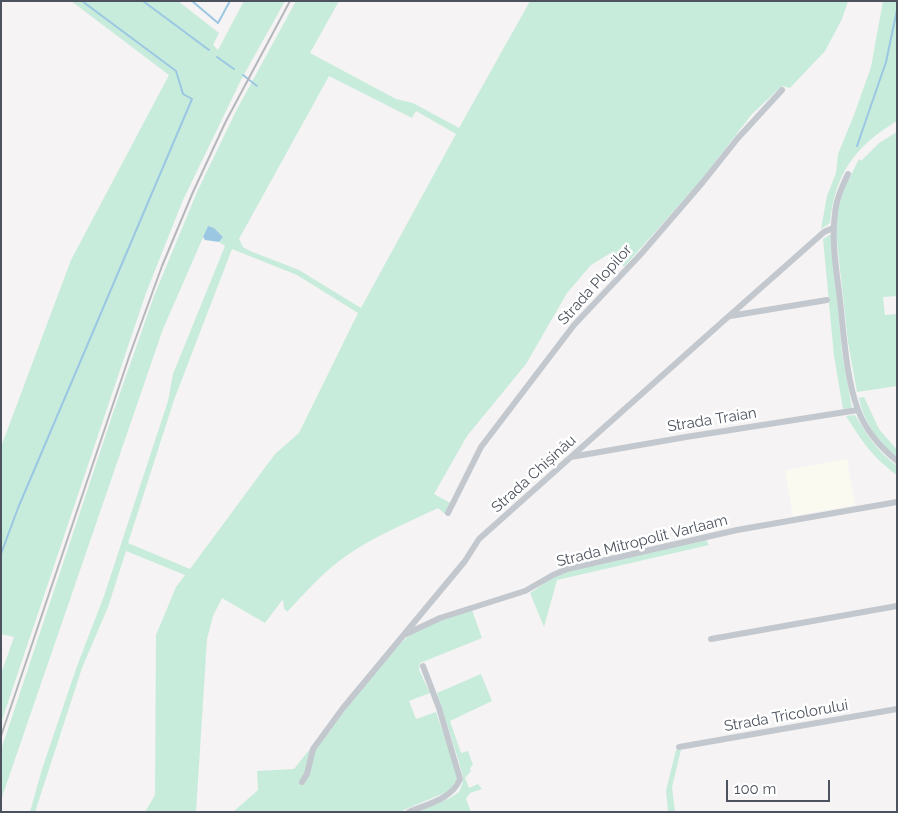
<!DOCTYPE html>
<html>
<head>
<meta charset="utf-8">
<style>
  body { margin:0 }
  #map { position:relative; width:898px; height:813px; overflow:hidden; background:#f5f3f3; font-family:Raleway,sans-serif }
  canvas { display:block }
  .frame { position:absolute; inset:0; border:2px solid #4d535e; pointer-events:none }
  .scale { position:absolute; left:726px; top:780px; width:104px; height:22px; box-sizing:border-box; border:2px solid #4d535e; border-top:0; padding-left:6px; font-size:15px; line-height:18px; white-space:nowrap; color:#4d535e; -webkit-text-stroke:4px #fff; paint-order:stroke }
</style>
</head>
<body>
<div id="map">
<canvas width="898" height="813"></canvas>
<div class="frame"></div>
<div class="scale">100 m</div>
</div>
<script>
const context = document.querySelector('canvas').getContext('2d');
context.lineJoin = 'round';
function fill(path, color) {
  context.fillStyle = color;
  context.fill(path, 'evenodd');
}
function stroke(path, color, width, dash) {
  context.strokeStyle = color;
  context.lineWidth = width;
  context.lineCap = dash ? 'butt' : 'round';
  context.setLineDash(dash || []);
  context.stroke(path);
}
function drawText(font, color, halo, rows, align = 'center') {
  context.font = font + ' Raleway,sans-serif';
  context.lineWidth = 5;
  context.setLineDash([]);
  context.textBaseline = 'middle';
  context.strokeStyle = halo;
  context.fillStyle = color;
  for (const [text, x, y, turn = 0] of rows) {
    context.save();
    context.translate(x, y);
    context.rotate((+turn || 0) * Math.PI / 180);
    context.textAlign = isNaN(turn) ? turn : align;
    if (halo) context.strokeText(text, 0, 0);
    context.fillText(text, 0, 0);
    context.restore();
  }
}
fill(new Path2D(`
  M 847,459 L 855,505 L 793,516 L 785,470 Z`), '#fbfaf1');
fill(new Path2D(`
  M 71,1 L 178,1 L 219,33 L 213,45 L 218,50 L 244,1 L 285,1 L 241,80 L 183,200 L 146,293 L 1,723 L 1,674 L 14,637 L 1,634 L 1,447 L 71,260 L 169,75 Z
  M 296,1 L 339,1 L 310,53 L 396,99 L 413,103 L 459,128 L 530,1 L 848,1 L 842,19 L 825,51 L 790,88 L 782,86 L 752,114 L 702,179 L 624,267 L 614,251 L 591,265 L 567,293 L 526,364 L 467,436 L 434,494 L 452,504 L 445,514 L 438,508 C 407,523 374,536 346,556 C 323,572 305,593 287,612 L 284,608 L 283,599 L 265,623 L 222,598 L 213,616 L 207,639 L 196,812 L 145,812 L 155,795 L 156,635 L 176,587 L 185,575 L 126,551 L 108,607 L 82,668 L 35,812 L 30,812 L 42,769 L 77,666 L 104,596 L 168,401 L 173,374 L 225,246 L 219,242 L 223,237 L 208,226 L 163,329 L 1,800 L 1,750 L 113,413 L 154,296 L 197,192 L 236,111 ZM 329,76 L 412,118 L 416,111 L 456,134 L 361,308 L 299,270 L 250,251 L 243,247 L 239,239 ZM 232,249 L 297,275 L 358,313 L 299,433 L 275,454 L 190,569 L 128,543 L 174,400 Z
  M 883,1 L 897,1 L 897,121 C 854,147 835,174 830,223 L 821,229 L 827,196 L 836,173 L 838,154 L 854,115 L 871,67 Z
  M 897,132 L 897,296 L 883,297 L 885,315 L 897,314 L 897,386 L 857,392 L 848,342 L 836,233 L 838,209 L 845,187 L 859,159 L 861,161 L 879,143 Z
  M 831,234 L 842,352 L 852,408 L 843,409 L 834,356 L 823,239 Z
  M 864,397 L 879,429 L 897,450 L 897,457 C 878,442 863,421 859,398 Z
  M 855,415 C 867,435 878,452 897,466 L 897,475 C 872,457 862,441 846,416 Z
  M 706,540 L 709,545 L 557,580 L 544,627 L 530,593 L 554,577 L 566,571 Z
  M 472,610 L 482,638 L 420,663 L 419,670 L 430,693 L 409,701 L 416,719 L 436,712 L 456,770 L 457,779 L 449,791 L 399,812 L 233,812 L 258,790 L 257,771 L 294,769 L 309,750 L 316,749 L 373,673 L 407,637 L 442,619 Z
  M 481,674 L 492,701 L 450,721 L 461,753 L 468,751 L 473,765 L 470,768 L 471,771 L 465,778 L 469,788 L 478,784 L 482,789 L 470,793 L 466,799 L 471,812 L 418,812 L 450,798 L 459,792 L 462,785 L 463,778 L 459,762 L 437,693 Z
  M 676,750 L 681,750 L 672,787 L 675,812 L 668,812 L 666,791 Z`), '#c8ecdc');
fill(new Path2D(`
  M 208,226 L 214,228 L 223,237 L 219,242 L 205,240 L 203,237 Z`), '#9bc7e3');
stroke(new Path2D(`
  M 143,1 L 209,50
  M 192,1 L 218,23 L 230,1
  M 217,57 L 234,69
  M 243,75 L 257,86
  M 857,146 L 886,62 L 897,10
  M 1,554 L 18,508 L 192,99 L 183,94 L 176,71 L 82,1`), '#9bc7e3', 2);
stroke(new Path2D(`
  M 848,174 C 842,187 836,200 835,214 C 831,242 837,273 840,301 C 844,336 846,377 858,410 C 866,431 880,447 897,461
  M 730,316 L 827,300
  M 571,457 L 686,437 L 858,410
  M 448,513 L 481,447 L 574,325 L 641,254 L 703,182 L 738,138 L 782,90
  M 406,634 L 440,618 L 525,591 L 553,575 L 567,569 L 737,530 L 897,502
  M 711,639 L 897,606
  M 679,747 L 897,709
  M 302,782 L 307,774 L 313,749 L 343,708 L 465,561 L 479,539 L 720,324 L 824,232 L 833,228
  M 409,812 C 428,804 452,799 460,779 L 439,708 L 423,666`), '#c3c8cf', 6);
stroke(new Path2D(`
  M 1,736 L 130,354 L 162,266 L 193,192 L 226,121 L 290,1`), '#b6b7bc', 2);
drawText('15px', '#4d535e', '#fff', [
  ["Strada Plopilor",595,285,-48],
  ["Strada Traian",712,420,-9],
  ["Strada Chișinău",534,474,-42],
  ["Strada Mitropolit Varlaam",642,541,-14],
  ["Strada Tricolorului",786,716,-10]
]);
</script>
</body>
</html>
